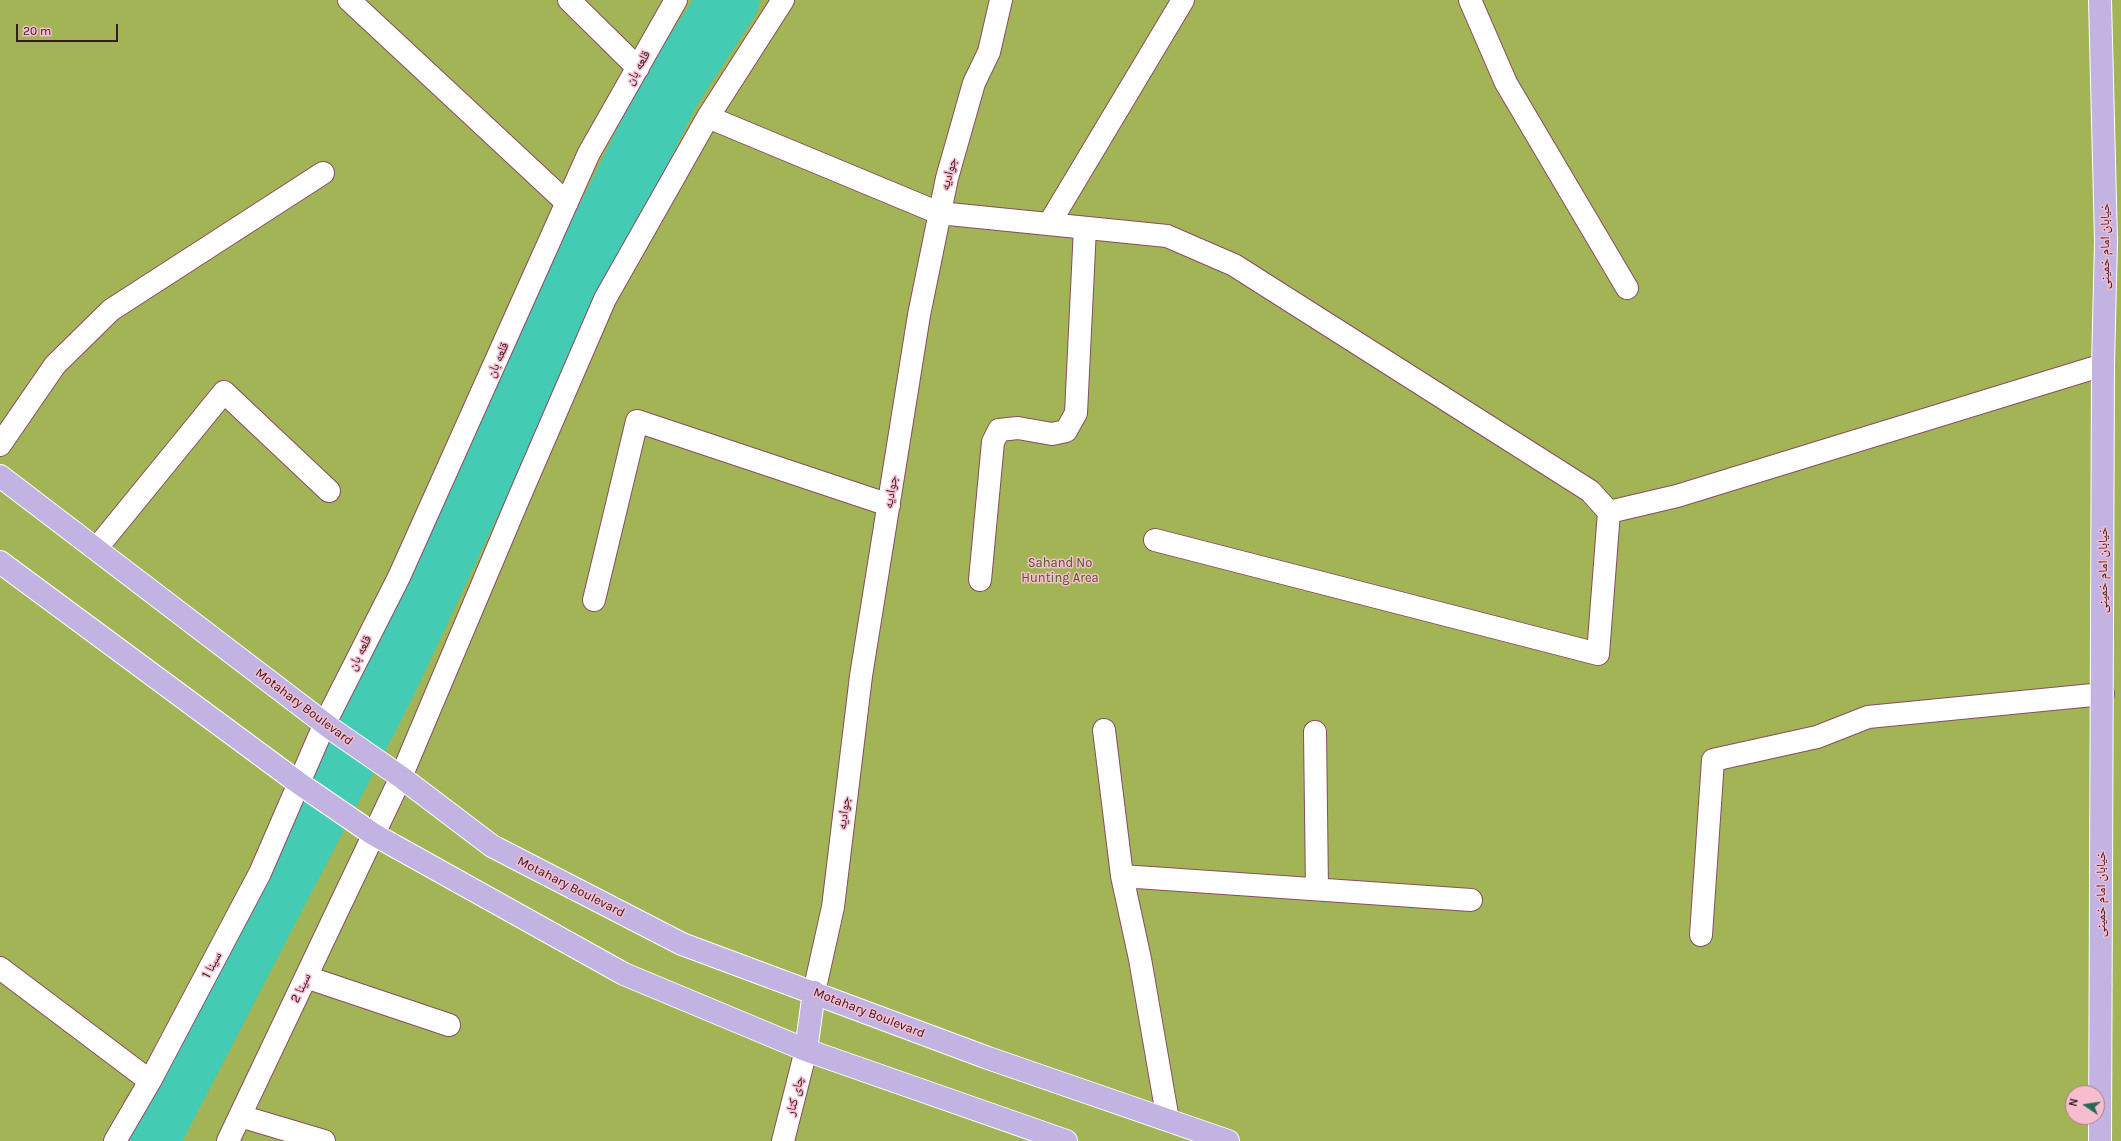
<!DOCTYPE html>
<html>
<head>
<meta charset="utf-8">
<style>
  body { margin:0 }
  #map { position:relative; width:2121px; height:1141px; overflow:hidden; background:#f7bdcf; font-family:Karla,sans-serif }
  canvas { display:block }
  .north { position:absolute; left:2065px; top:1085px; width:40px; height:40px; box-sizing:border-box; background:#f7bdcf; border:1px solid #a97c8a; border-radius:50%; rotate:283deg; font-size:11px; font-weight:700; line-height:16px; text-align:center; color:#341a23 }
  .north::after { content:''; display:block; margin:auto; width:14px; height:18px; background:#23685b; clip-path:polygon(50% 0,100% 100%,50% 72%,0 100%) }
  .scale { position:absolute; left:16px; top:24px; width:102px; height:18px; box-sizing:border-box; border:2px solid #341a23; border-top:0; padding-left:5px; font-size:12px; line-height:14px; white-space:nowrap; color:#341a23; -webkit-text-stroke:3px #f7bdcf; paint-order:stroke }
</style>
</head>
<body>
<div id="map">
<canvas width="2121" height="1141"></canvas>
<div class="north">N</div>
<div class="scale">20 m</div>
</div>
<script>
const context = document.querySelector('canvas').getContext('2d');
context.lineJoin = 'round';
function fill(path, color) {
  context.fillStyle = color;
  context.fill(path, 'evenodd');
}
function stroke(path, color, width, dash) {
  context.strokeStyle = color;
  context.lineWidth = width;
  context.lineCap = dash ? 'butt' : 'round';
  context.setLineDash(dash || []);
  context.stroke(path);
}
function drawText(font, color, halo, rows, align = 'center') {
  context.font = font + ' Karla,"Noto Naskh Arabic",sans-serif';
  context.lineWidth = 3;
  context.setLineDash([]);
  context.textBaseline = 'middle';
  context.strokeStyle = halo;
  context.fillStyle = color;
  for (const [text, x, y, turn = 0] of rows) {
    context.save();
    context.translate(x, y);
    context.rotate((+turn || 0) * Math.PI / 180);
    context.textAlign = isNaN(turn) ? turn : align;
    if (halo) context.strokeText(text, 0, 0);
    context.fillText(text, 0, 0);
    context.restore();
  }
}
fill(new Path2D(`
  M 0,0 L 2121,0 L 2121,1141 L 0,1141 ZM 2073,1093 L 2097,1093 L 2097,1117 L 2073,1117 Z`), '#a2b455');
stroke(new Path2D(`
  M 148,1141 L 384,687 L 552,328 L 671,89 L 729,0`), '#43ccb3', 61);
const minor = new Path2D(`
  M 349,0 L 567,203
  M 569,0 L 638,68
  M 1470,0 L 1506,83 L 1627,288
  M 708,117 L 939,213 L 1167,236 L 1234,265 L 1590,491 L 1609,512 L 1677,496 L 2103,365
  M 1049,224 L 1183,0
  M 0,445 L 55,365 L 111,310 L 323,173
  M 1155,540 L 1598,654 L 1609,512
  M 96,549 L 224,392 L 329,491
  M 980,580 L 993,442 L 999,430 L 1018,428 L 1052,434 L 1066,431 L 1076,413 L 1085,228
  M 594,600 L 637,421 L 889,505
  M 1104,730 L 1122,876 L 1140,959 L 1168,1120
  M 1315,732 L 1317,889
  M 1122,876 L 1471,900
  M 1701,935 L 1713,760 L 1817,737 L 1868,717 L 2103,694
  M 0,968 L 150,1081
  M 306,977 L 449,1025
  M 814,992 L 833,907 L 861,676 L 919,315 L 947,178 L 974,83 L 989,52 L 1001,0
  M 240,1116 L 324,1141
  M 115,1141 L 150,1081 L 260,873 L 325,723 L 399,577 L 589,153 L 676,0
  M 228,1141 L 401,777 L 518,500 L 605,299 L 708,117 L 783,0
  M 783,1141 L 806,1050`);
const major = new Path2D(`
  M 0,476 L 333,730 L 401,777 L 492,846 L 682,944 L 988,1058 L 1228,1141
  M 0,562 L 300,784 L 373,834 L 624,974 L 806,1050 L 1066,1141
  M 806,1050 L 814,992
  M 2100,1141 L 2103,365 L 2106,241 L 2100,0`);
stroke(minor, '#8a4c62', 24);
stroke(major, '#fff', 24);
stroke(minor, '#fff', 22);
stroke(major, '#c2b3e2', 22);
drawText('13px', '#341a23', '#f7bdcf', [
  ["قلعه بان",638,68,-60],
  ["جوادیه",949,174,-75],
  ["خیابان امام خمینی",2105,246,-90],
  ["قلعه بان",498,360,-66],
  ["جوادیه",891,492,-81],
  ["خیابان امام خمینی",2103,570,-90],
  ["قلعه بان",360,653,-63],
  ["Motahary Boulevard",304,707,37],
  ["جوادیه",844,813,-83],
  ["Motahary Boulevard",571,887,27],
  ["خیابان امام خمینی",2101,894,-90],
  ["سینا 1",212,965,-62],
  ["سینا 2",301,988,-65],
  ["Motahary Boulevard",869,1013,21],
  ["چای کنار",795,1096,-76]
]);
drawText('13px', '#4f5827', '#f7bdcf', [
  ["Sahand No",1060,563],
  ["Hunting Area",1060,578]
]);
</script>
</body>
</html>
